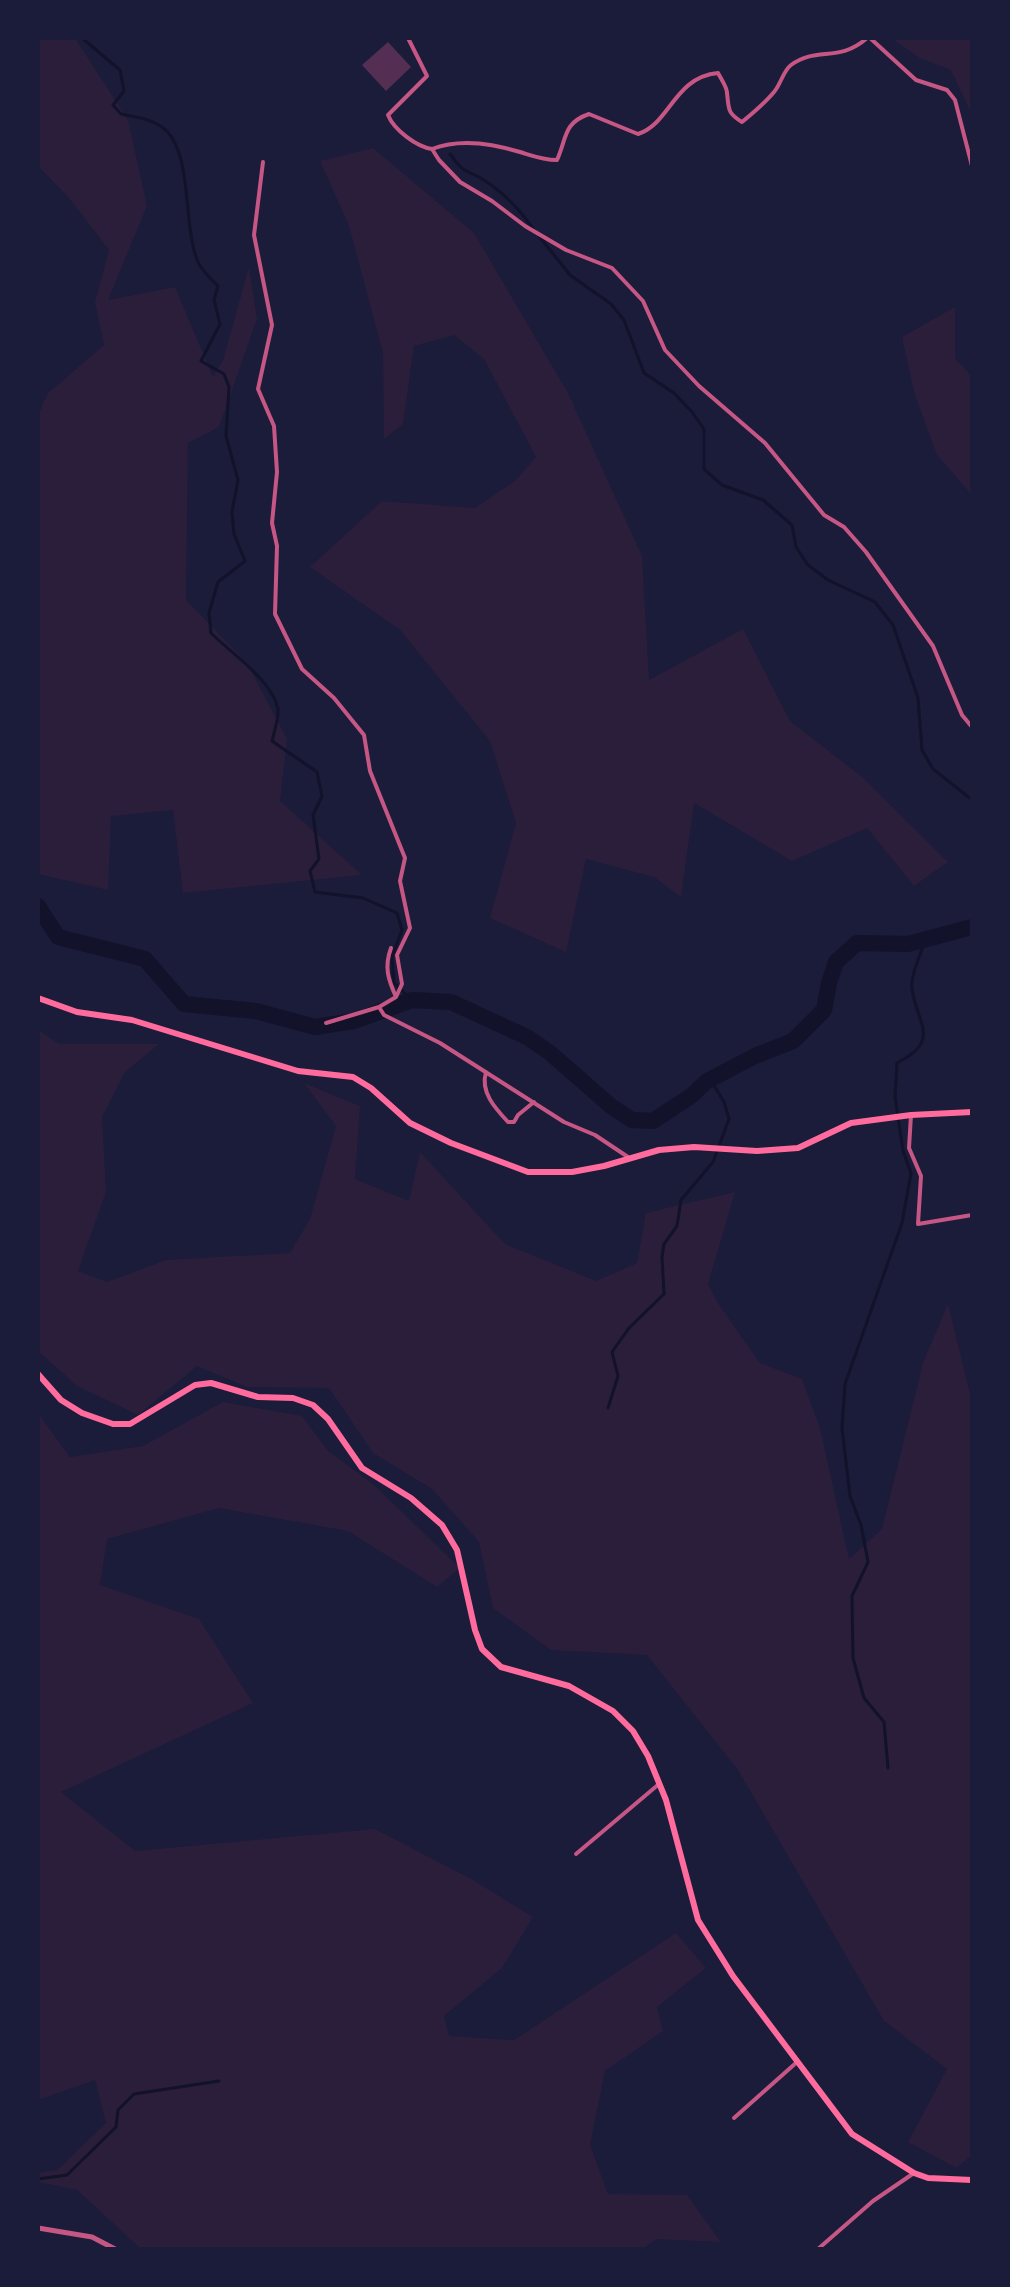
<!DOCTYPE html>
<html>
<head>
<meta charset="utf-8">
<style>
  body { margin:0 }
  #map { position:relative; width:1010px; height:2287px; overflow:hidden; background:#1b1b3a; font-family:"Nunito Sans",sans-serif }
  canvas { display:block }
  .frame { position:absolute; inset:0; border:40px solid #1b1b3a; pointer-events:none }
</style>
</head>
<body>
<div id="map">
<canvas width="1010" height="2287"></canvas>
<div class="frame"></div>
</div>
<script>
const context = document.querySelector('canvas').getContext('2d');
context.lineJoin = 'round';
function fill(path, color) {
  context.fillStyle = color;
  context.fill(path, 'evenodd');
}
function stroke(path, color, width, dash) {
  context.strokeStyle = color;
  context.lineWidth = width;
  context.lineCap = dash ? 'butt' : 'round';
  context.setLineDash(dash || []);
  context.stroke(path);
}
fill(new Path2D(`
  M 38,38 L 75,38 L 128,120 L 147,206 L 108,300 L 175,287 L 213,377 L 223,360 L 249,267 L 257,319 L 219,427 L 188,443 L 186,600 L 247,663 L 287,739 L 280,801 L 362,875 L 183,893 L 173,810 L 111,816 L 108,890 L 38,874 L 38,415 L 48,393 L 104,345 L 95,302 L 109,250 L 69,198 L 38,166 Z
  M 891,38 L 972,38 L 972,115 L 951,70 L 920,58 Z
  M 373,148 L 474,233 L 568,393 L 642,556 L 649,680 L 743,629 L 790,721 L 861,776 L 948,862 L 914,886 L 867,828 L 792,861 L 694,803 L 681,897 L 654,877 L 586,859 L 566,952 L 490,918 L 516,823 L 490,741 L 400,630 L 310,567 L 382,501 L 475,508 L 516,480 L 536,457 L 484,359 L 454,335 L 414,346 L 403,424 L 384,439 L 383,353 L 349,226 L 320,161 Z
  M 955,307 L 955,358 L 972,377 L 972,495 L 937,455 L 914,392 L 902,337 Z
  M 38,1030 L 59,1044 L 159,1044 L 125,1072 L 102,1117 L 106,1192 L 78,1271 L 107,1282 L 166,1260 L 290,1253 L 310,1219 L 336,1126 L 304,1083 L 360,1106 L 355,1179 L 409,1201 L 420,1152 L 505,1244 L 596,1281 L 637,1263 L 646,1213 L 735,1192 L 708,1284 L 718,1303 L 760,1363 L 802,1379 L 820,1428 L 849,1559 L 882,1529 L 923,1363 L 948,1304 L 972,1402 L 972,2155 L 956,2168 L 908,2142 L 947,2069 L 884,2021 L 738,1770 L 647,1655 L 551,1650 L 493,1608 L 479,1542 L 432,1489 L 373,1453 L 329,1388 L 247,1387 L 197,1366 L 138,1415 L 77,1386 L 38,1351 Z
  M 223,1402 L 302,1416 L 328,1451 L 373,1484 L 460,1568 L 437,1587 L 348,1531 L 219,1508 L 107,1539 L 100,1585 L 199,1619 L 253,1703 L 61,1792 L 135,1851 L 375,1829 L 473,1880 L 533,1917 L 502,1968 L 444,2016 L 449,2036 L 514,2040 L 676,1933 L 706,1968 L 657,2007 L 663,2031 L 605,2071 L 590,2145 L 608,2194 L 687,2195 L 721,2242 L 656,2239 L 643,2249 L 141,2249 L 77,2190 L 38,2182 L 38,2173 L 57,2170 L 106,2123 L 95,2080 L 38,2100 L 38,1413 L 70,1457 L 143,1446 Z`), '#2a1e3b');
stroke(new Path2D(`
  M 82,38 L 120,70 L 124,91 L 113,105 L 121,114 C 135,117 149,118 162,127 C 194,150 182,226 198,262 C 202,271 211,279 218,286 L 214,300 L 220,324 L 201,361 L 224,374 L 229,387 L 226,436 L 238,480 L 232,512 L 234,534 L 245,561 L 218,582 L 209,613 L 211,633 C 230,652 273,681 278,709 C 279,718 274,732 272,741 L 317,772 L 322,796 L 313,815 L 319,859 L 310,871 L 315,892 L 363,898 L 397,913 L 402,930 L 392,957 L 394,983 L 412,1000
  M 450,154 C 466,176 465,168 484,180 C 504,193 521,211 534,230
  M 539,236 L 570,275 L 611,304 L 624,320 L 644,373 L 674,393 L 692,412 L 704,429 L 704,469 L 722,485 L 763,500 L 792,525 L 796,547 L 808,565 L 828,580 L 875,602 L 893,625 L 918,698 L 922,750 L 933,769 L 971,799 L 972,803
  M 608,1408 L 618,1376 L 612,1352 L 629,1328 L 664,1294 L 662,1257 L 664,1244 L 677,1226 L 681,1200 L 713,1162 L 729,1119 L 724,1102 L 710,1079
  M 888,1768 L 884,1722 L 864,1698 L 853,1658 L 852,1596 L 868,1562 L 861,1525 L 850,1496 L 842,1428 L 845,1384 L 902,1223 L 911,1173 L 903,1151 L 895,1096 L 897,1063 C 942,1040 917,1025 912,989 C 910,976 921,954 925,940
  M 38,2179 L 67,2175 L 116,2127 L 118,2110 L 134,2094 L 219,2081`), '#12122b', 3);
stroke(new Path2D(`
  M 38,906 L 58,937 L 145,959 L 184,1004 L 256,1011 L 315,1027 L 354,1021 L 412,1000 L 451,1002 L 527,1037 L 549,1052 L 612,1107 L 632,1120 L 653,1121 L 691,1096 L 707,1081 L 755,1056 L 793,1041 L 824,1010 L 829,983 L 836,962 L 857,943 L 908,944 L 972,927`), '#12122b', 16);
fill(new Path2D(`
  M 388,42 L 411,67 L 386,91 L 362,65 Z`), '#542f53');
stroke(new Path2D(`
  M 408,38 L 427,76 L 388,115 C 394,130 417,147 432,149
  M 867,38 C 839,63 817,46 791,65 C 783,71 781,84 774,92 C 765,103 753,113 742,122 C 727,113 729,109 727,93 C 727,87 721,79 718,73 C 674,77 670,124 638,134 L 589,114 C 563,123 567,138 557,160 C 543,160 533,156 520,152 C 491,143 460,138 432,149 L 439,160 L 460,182 L 492,201 L 525,226 L 566,250 L 612,268 L 643,301 L 665,350 L 699,386 L 765,443 L 824,515 L 844,527 L 866,552 L 933,646 L 962,715 L 972,727
  M 870,38 L 916,80 L 947,90 L 955,100 L 972,166
  M 263,162 L 254,235 L 272,325 L 258,389 L 274,426 L 277,472 L 272,523 L 277,546 L 275,614 L 302,669 L 334,698 L 364,735 L 370,771 L 405,858 L 400,881 L 410,928 L 397,955 L 402,984 L 396,997 L 379,1007 L 326,1023
  M 391,948 C 384,967 388,979 396,997
  M 379,1007 L 384,1015 L 440,1043 L 564,1122 L 595,1135 L 628,1157
  M 486,1072 C 480,1092 495,1108 508,1122 L 514,1122 L 518,1115 L 534,1102
  M 911,1115 L 909,1148 L 921,1176 L 918,1224 L 972,1215
  M 576,1854 L 659,1784
  M 734,2118 L 797,2062
  M 818,2249 L 873,2201 L 914,2173`), '#c65784', 4);
stroke(new Path2D(`
  M 38,2228 L 92,2237 L 115,2249`), '#c65784', 5);
stroke(new Path2D(`
  M 38,998 L 77,1012 L 132,1020 L 298,1071 L 353,1077 L 371,1088 L 410,1123 L 451,1143 L 528,1172 L 572,1172 L 604,1166 L 659,1150 L 694,1147 L 757,1151 L 798,1148 L 851,1123 L 911,1115 L 972,1112
  M 38,1374 L 61,1400 L 82,1413 L 113,1424 L 130,1424 L 195,1385 L 211,1383 L 258,1397 L 293,1398 L 313,1405 L 328,1419 L 362,1468 L 411,1498 L 442,1525 L 457,1550 L 475,1630 L 482,1649 L 501,1667 L 569,1686 L 613,1711 L 633,1731 L 648,1756 L 666,1800 L 698,1920 L 733,1976 L 852,2134 L 914,2173 L 928,2178 L 972,2180`), '#ff6b9d', 6);
</script>
</body>
</html>
